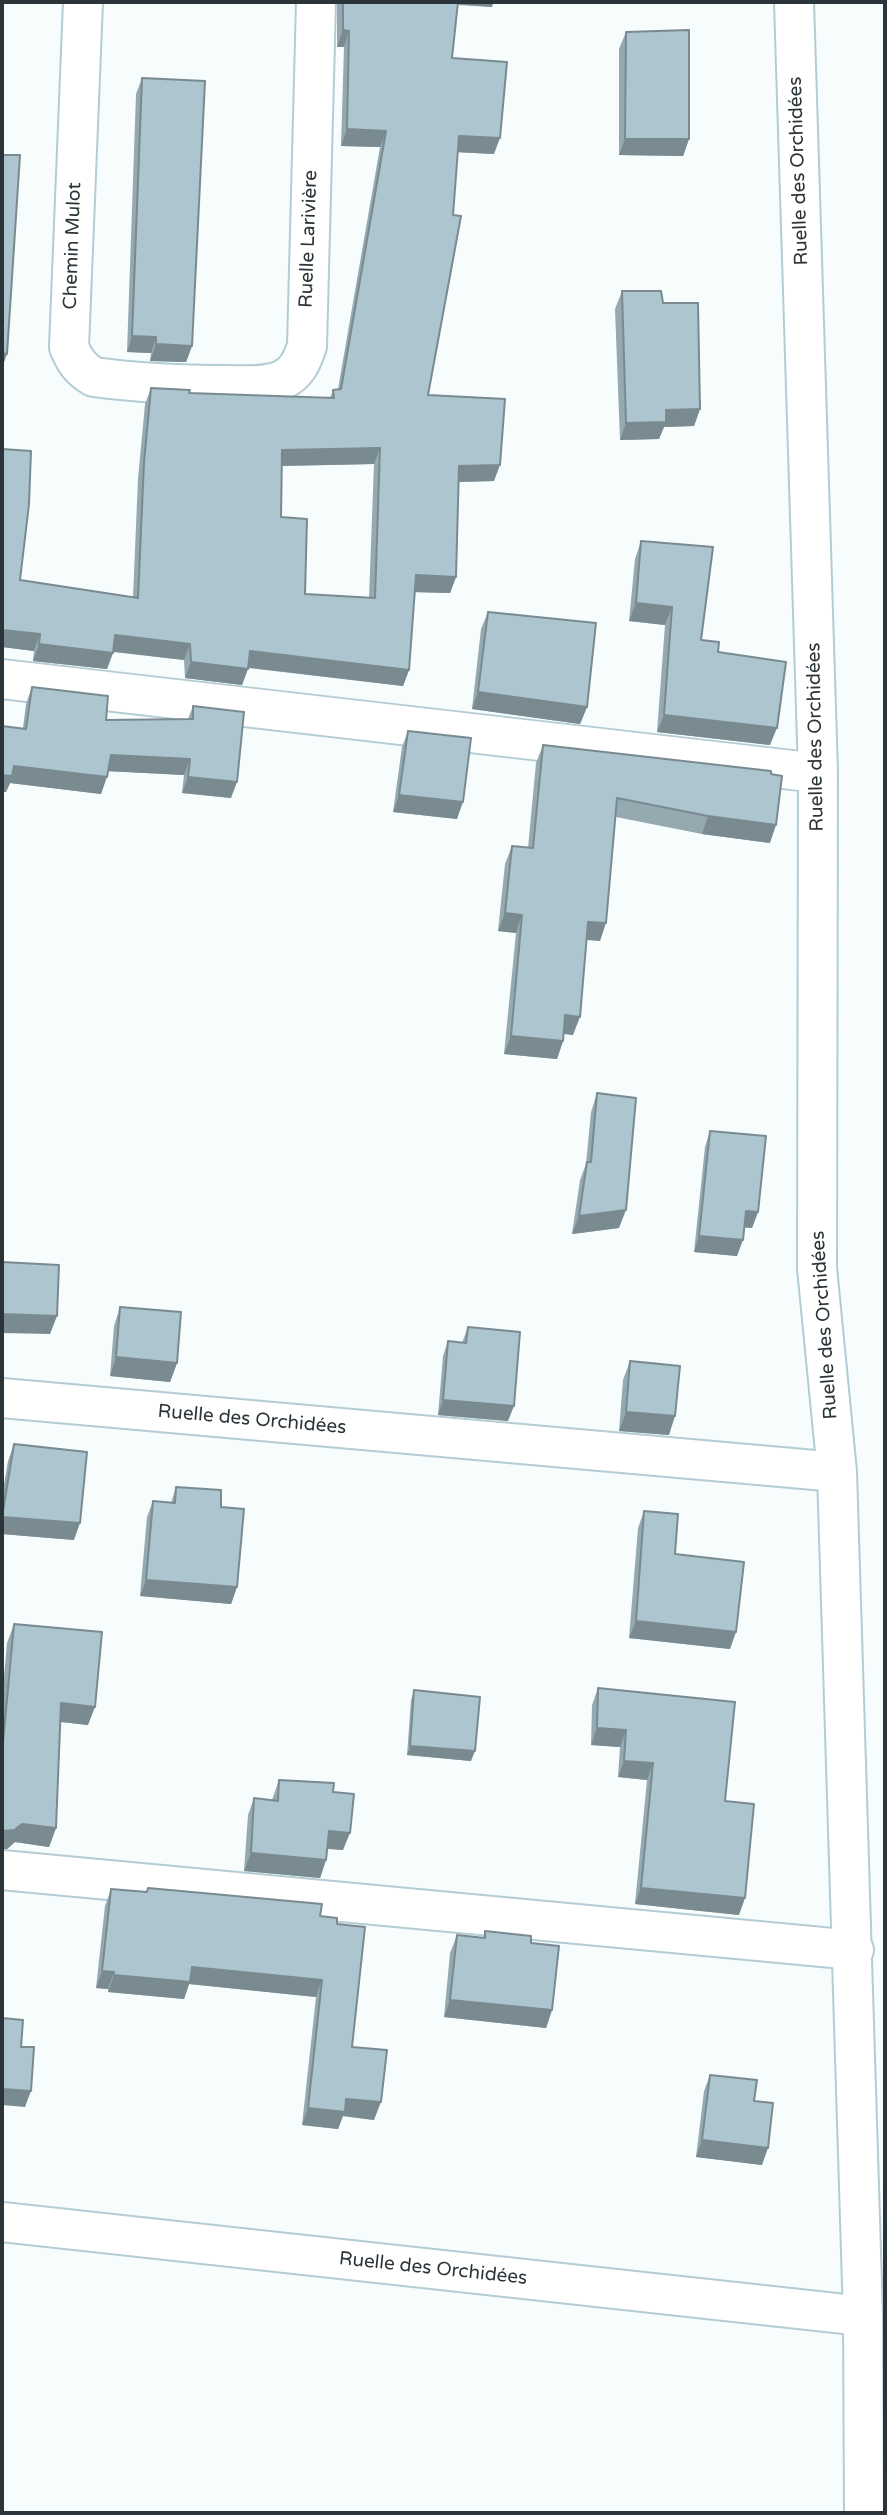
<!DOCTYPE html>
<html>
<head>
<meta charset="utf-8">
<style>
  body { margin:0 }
  #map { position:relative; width:887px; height:2515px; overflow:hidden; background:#f7fcfd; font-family:"Varela Round",sans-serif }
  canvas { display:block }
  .frame { position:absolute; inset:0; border:4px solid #2b3438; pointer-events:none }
</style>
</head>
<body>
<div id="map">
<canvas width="887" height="2515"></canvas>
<div class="frame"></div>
</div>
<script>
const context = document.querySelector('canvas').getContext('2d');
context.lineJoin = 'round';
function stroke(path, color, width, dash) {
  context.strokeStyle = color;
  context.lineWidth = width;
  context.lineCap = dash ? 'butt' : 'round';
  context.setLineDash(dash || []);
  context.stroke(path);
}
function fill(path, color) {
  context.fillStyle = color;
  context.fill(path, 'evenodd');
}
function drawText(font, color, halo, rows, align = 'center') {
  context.font = font + ' "Varela Round",sans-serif';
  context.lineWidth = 7;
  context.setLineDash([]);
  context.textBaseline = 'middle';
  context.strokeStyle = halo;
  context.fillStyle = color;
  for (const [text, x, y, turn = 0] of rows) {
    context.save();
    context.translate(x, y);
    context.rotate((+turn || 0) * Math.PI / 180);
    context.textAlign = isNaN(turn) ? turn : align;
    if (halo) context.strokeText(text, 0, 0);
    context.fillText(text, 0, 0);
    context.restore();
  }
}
const minor = new Path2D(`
  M 83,2 L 69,347 C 75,361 80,369 94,377 C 138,383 184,385 229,385 C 246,385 266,387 282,380 C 297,373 302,361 307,346 L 316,2
  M 794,2 L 818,773 L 817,1268 L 837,1472 L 863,2316 L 864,2513
  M 2,679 L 818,773
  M 2,1398 L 837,1472
  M 2,1870 L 854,1950
  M 2,2222 L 863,2316`);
stroke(minor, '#b4ccd4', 42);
stroke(minor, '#fff', 38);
fill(new Path2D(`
  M 337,2 L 493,2 L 492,7 L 457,5 L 452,58 L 494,154 L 457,152 L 428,395 L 494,481 L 459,482 L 456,577 L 450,593 L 415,592 L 409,670 L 403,686 L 248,668 L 242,685 L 185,678 L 184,660 L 113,652 L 107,669 L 33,661 L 34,651 L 2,647 L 2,449 L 20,580 L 133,597 L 138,479 L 145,404 L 151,388 L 189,393 L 330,398 L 333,390 L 338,389 L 380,147 L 341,146 L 344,47 L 337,47 ZM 374,464 L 369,598 L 305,594 L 281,517 L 282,466 Z
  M 626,32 L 689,139 L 683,156 L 619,155 L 619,49 Z
  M 142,78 L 192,346 L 186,362 L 150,361 L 151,353 L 127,352 L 136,94 Z
  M 622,291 L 663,303 L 700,409 L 694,426 L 664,427 L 659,439 L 620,440 L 615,309 Z
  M 641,541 L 701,640 L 718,652 L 770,745 L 657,732 L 665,625 L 629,621 L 635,559 Z
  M 488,612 L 587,707 L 580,724 L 472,709 L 481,629 Z
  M 32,687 L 106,720 L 188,719 L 193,706 L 231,798 L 182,793 L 184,775 L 108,771 L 101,794 L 10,783 L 6,792 L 23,728 L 26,704 Z
  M 408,731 L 457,819 L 393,812 L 402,747 Z
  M 543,745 L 770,843 L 702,834 L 616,817 L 600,941 L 586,940 L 573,1035 L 564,1034 L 563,1041 L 557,1059 L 504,1054 L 516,933 L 498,931 L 505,864 L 512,846 L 528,848 L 536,763 Z
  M 597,1093 L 619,1228 L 572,1234 L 580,1180 L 586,1164 L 591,1112 Z
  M 710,1131 L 758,1212 L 752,1228 L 744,1227 L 737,1256 L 694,1252 L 705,1147 Z
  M 120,1307 L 177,1363 L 170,1382 L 110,1376 L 114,1326 Z
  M 468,1327 L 508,1421 L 438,1415 L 443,1356 L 448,1341 L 462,1343 Z
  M 630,1361 L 669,1435 L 619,1431 L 623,1380 Z
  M 14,1444 L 74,1540 L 2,1534 L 2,1496 L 8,1461 Z
  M 176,1487 L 221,1507 L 237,1587 L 231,1604 L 140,1596 L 147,1517 L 153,1501 L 171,1503 Z
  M 644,1511 L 675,1554 L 730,1649 L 629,1638 L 638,1528 Z
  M 14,1624 L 88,1725 L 60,1722 L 56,1828 L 49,1847 L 15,1842 L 7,1849 L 2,1849 L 2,1699 L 7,1643 Z
  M 598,1688 L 725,1801 L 739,1915 L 635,1904 L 647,1780 L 618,1777 L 620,1747 L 591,1745 L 592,1705 Z
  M 414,1690 L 471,1761 L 407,1755 L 411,1700 Z
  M 279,1780 L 333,1792 L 343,1850 L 327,1849 L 326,1860 L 320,1878 L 244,1871 L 248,1815 L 254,1798 L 272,1800 Z
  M 148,1888 L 320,1916 L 337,1924 L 352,2047 L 374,2120 L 343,2116 L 338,2129 L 302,2125 L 316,1997 L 189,1984 L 184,1999 L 108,1992 L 108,1989 L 96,1988 L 105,1906 L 111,1889 L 146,1892 Z
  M 485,1931 L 531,1943 L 552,2010 L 546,2028 L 444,2017 L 450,1953 L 457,1935 L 483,1938 Z
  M 710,2075 L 754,2101 L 762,2165 L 696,2157 L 704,2091 Z`), '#95a9b1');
fill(new Path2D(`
  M 454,2 L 493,2 L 492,7 L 453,4 Z
  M 343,30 L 349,31 L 344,47 L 337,47 Z
  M 347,129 L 386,131 L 380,147 L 341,146 Z
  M 459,136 L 500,138 L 494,154 L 453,152 Z
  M 625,139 L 689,139 L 683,156 L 619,155 Z
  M 132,336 L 156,337 L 151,353 L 127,352 Z
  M 156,344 L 192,346 L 186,362 L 150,361 Z
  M 2,353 L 7,354 L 2,368 Z
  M 700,409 L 694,426 L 664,427 L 659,439 L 620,440 L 626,423 L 666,410 Z
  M 380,448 L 374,464 L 276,466 L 282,450 Z
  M 500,465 L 494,481 L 453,482 L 459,466 Z
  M 416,575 L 456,577 L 450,593 L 410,592 Z
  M 636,603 L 672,607 L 665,625 L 629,621 Z
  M 2,630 L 40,634 L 34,651 L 2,647 Z
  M 115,635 L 190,644 L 184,660 L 109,651 Z
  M 39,644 L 113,653 L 107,669 L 33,661 Z
  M 250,651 L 409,670 L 403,686 L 244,667 Z
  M 191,662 L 248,669 L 242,685 L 185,678 Z
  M 478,692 L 587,707 L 580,724 L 472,709 Z
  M 664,715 L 777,728 L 770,745 L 657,732 Z
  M 111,755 L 190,759 L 184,775 L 105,771 Z
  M 14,766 L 107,777 L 101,794 L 10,783 L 6,792 L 2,792 L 2,775 Z
  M 188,777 L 237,782 L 231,798 L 182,793 Z
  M 399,795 L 463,802 L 457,819 L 393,812 Z
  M 708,816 L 776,825 L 770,843 L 702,834 Z
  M 505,913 L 522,915 L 516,933 L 498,931 Z
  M 588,922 L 606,923 L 600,941 L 581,939 Z
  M 565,1015 L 580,1017 L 573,1035 L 559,1033 Z
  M 511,1036 L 563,1041 L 557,1059 L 504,1054 Z
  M 626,1210 L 619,1228 L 572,1234 L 579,1216 Z
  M 746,1211 L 758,1212 L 752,1228 L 740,1227 Z
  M 699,1236 L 743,1240 L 737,1256 L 694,1252 Z
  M 2,1314 L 57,1316 L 50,1334 L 2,1333 Z
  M 116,1357 L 177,1363 L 170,1382 L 110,1376 Z
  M 443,1400 L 514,1406 L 508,1421 L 438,1415 Z
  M 626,1412 L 675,1416 L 669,1435 L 619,1431 Z
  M 2,1517 L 80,1523 L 74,1540 L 2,1534 Z
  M 146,1580 L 237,1587 L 231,1604 L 140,1596 Z
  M 636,1621 L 736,1632 L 730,1649 L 629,1638 Z
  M 61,1703 L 95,1707 L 88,1725 L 54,1721 Z
  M 597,1728 L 626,1730 L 620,1747 L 591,1745 Z
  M 410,1746 L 475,1751 L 471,1761 L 407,1755 Z
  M 624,1761 L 653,1763 L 647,1780 L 618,1777 Z
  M 22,1824 L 56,1828 L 49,1847 L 15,1842 L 7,1849 L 2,1849 L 2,1831 Z
  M 329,1831 L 350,1833 L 343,1850 L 323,1848 Z
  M 251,1853 L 326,1860 L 320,1878 L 244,1871 Z
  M 641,1888 L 745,1898 L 739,1915 L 635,1904 Z
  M 192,1967 L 322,1980 L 316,1997 L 189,1984 L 184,1999 L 108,1992 L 114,1975 Z
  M 102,1971 L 114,1972 L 108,1989 L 96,1988 Z
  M 450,2000 L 552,2010 L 546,2028 L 444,2017 Z
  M 2,2089 L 31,2091 L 25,2107 L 2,2105 Z
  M 346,2099 L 381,2102 L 374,2120 L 343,2116 L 338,2129 L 302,2125 L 308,2108 Z
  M 702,2140 L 768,2148 L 762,2165 L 696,2157 Z`), '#798a90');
const building = new Path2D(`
  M 343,2 L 458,2 L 452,58 L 507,62 L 500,138 L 459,136 L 453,215 L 461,216 L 428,395 L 505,399 L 500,465 L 459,466 L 456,577 L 416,575 L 409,670 L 250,651 L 248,669 L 191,662 L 190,644 L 115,635 L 113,653 L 39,644 L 40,634 L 2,630 L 2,449 L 31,451 L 29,504 L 20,580 L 138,598 L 144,463 L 151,388 L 190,390 L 189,393 L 334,398 L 333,390 L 341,389 L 386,131 L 347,129 L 349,31 L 343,30 ZM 380,448 L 375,598 L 305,594 L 307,519 L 281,517 L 282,450 Z
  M 689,30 L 689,139 L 625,139 L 626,32 Z
  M 142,78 L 205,81 L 192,346 L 156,344 L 156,337 L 132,336 Z
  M 2,155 L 20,155 L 7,354 L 2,353 Z
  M 622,291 L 661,291 L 663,303 L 698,303 L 700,409 L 666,410 L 666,422 L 626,423 Z
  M 641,541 L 713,547 L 701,640 L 719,642 L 718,652 L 786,662 L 777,728 L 664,715 L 672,607 L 636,603 Z
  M 488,612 L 596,623 L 587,707 L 478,692 Z
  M 32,687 L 108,696 L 106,720 L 193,719 L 193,706 L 244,712 L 237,782 L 188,777 L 190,759 L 111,755 L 107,777 L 14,766 L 12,776 L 2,775 L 2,726 L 26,729 Z
  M 408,731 L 471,738 L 463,802 L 399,795 Z
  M 543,745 L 771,771 L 771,774 L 782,776 L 776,825 L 708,816 L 617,798 L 606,923 L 588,922 L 580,1017 L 565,1015 L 563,1041 L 511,1036 L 522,915 L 505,913 L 512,846 L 533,848 Z
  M 597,1093 L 636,1098 L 626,1210 L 579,1216 L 587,1162 L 591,1162 Z
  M 710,1131 L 766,1136 L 758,1212 L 746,1211 L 743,1240 L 699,1236 Z
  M 2,1262 L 59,1265 L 57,1316 L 2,1314 Z
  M 120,1307 L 181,1312 L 177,1363 L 116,1357 Z
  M 468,1327 L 520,1332 L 514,1406 L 443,1400 L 448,1341 L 466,1343 Z
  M 630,1361 L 680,1366 L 675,1416 L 626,1412 Z
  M 14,1444 L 87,1452 L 80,1523 L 2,1517 Z
  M 176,1487 L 221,1490 L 221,1507 L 244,1509 L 237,1587 L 146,1580 L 153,1501 L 175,1503 Z
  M 644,1511 L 678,1514 L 675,1554 L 744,1562 L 736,1632 L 636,1621 Z
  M 14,1624 L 102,1632 L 95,1707 L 61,1703 L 56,1828 L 22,1824 L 14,1830 L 2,1831 L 2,1753 Z
  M 598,1688 L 735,1702 L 725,1801 L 754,1804 L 745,1898 L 641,1888 L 653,1763 L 624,1761 L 626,1730 L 597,1728 Z
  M 414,1690 L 480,1697 L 475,1751 L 410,1746 Z
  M 279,1780 L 334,1783 L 333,1792 L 354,1794 L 350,1833 L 329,1831 L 326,1860 L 251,1853 L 254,1798 L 278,1801 Z
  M 148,1888 L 322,1904 L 320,1916 L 337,1918 L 337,1924 L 365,1927 L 352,2047 L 387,2050 L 381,2102 L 346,2099 L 345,2112 L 308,2108 L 322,1980 L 192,1967 L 190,1982 L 114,1975 L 114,1972 L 102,1971 L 111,1889 L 147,1892 Z
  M 485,1931 L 531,1936 L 531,1943 L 559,1946 L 552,2010 L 450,2000 L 457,1935 L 485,1938 Z
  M 2,2018 L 23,2020 L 21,2047 L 34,2047 L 31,2091 L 2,2089 Z
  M 710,2075 L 757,2080 L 754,2101 L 773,2103 L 768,2148 L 702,2140 Z`);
fill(building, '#adc5ce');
stroke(building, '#798a90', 2);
drawText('19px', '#2b3438', '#fff', [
  ["Ruelle des Orchidées",799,171,-92],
  ["Ruelle Larivière",309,239,-88],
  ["Chemin Mulot",73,246,-88],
  ["Ruelle des Orchidées",816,737,-91],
  ["Ruelle des Orchidées",825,1325,-94],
  ["Ruelle des Orchidées",252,1420,5],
  ["Ruelle des Orchidées",433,2269,6]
]);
</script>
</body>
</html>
